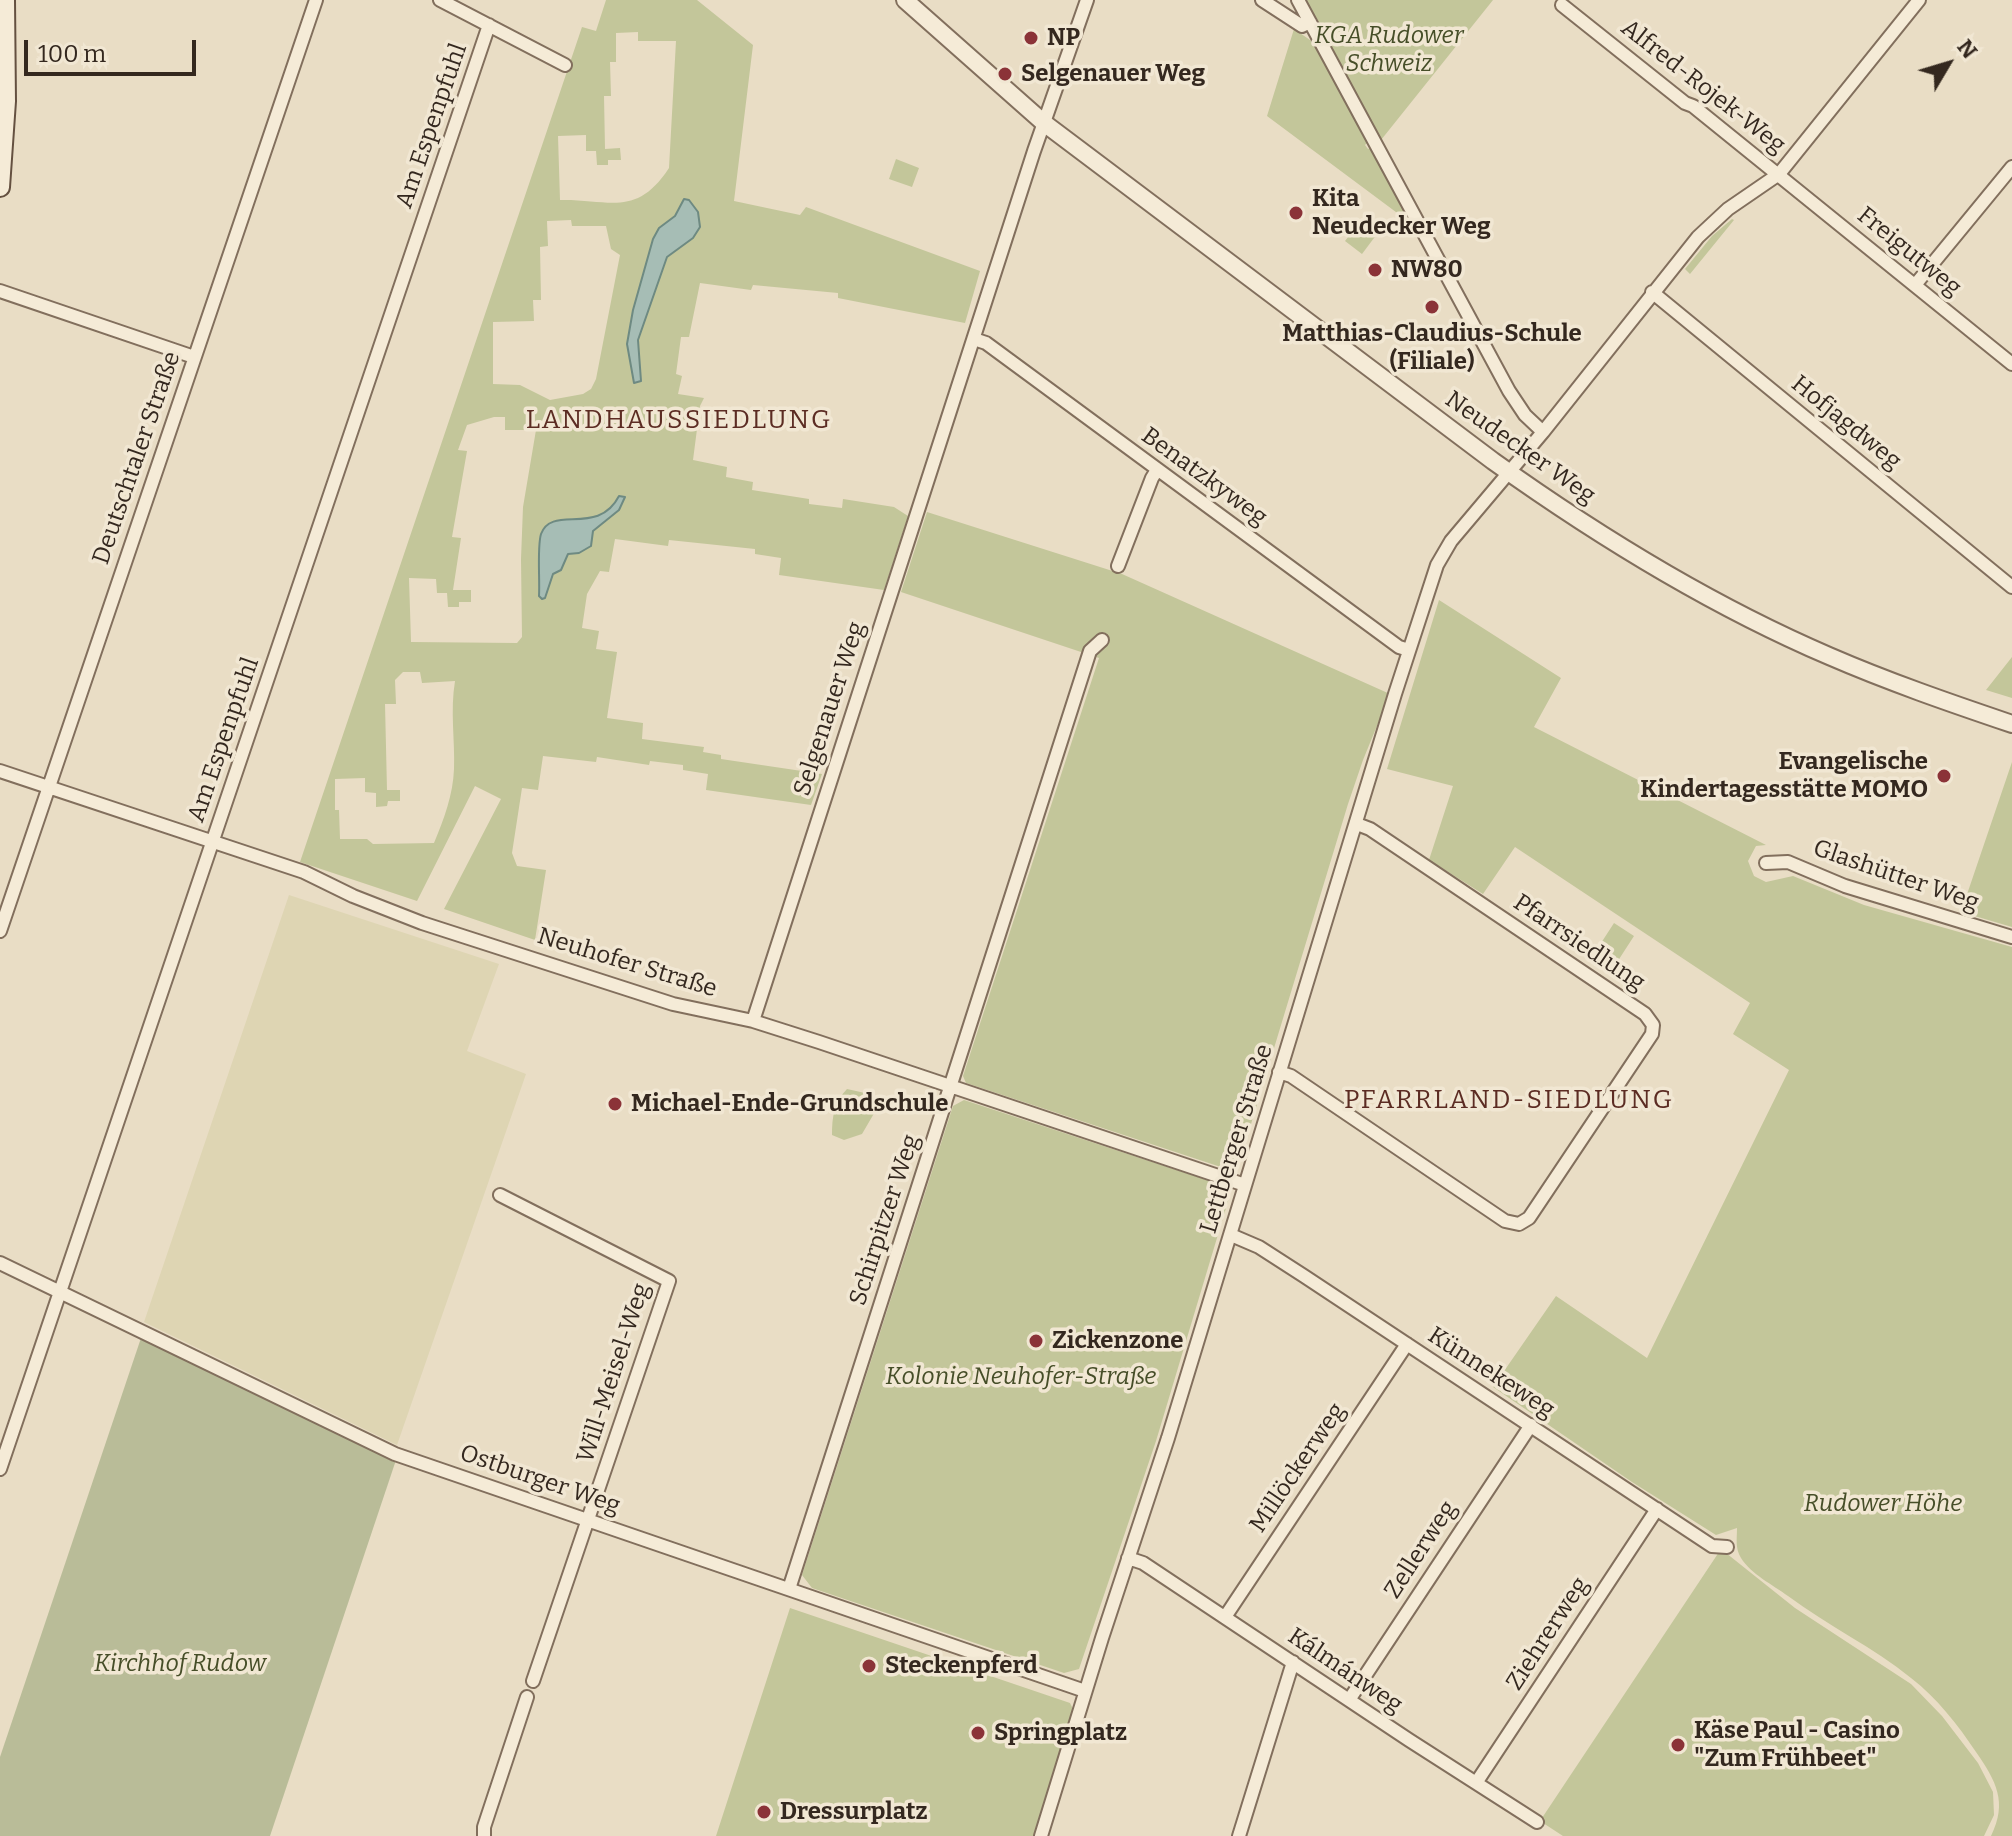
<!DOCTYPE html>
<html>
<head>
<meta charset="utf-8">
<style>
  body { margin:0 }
  #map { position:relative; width:2012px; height:1836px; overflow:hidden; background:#e9ddc5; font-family:Bitter,serif }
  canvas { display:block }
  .north { position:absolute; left:1908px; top:24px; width:80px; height:80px; -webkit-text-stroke:6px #f1e7d3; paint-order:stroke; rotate:52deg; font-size:22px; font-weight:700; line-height:32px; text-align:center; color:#34281f }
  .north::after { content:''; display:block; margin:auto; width:28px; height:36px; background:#34281f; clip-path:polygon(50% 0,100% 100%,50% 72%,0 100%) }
  .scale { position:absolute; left:24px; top:40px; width:172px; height:36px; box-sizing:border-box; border:4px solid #34281f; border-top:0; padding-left:10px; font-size:24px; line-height:28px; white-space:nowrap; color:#34281f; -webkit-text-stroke:6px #f1e7d3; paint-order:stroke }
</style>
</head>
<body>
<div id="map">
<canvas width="2012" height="1836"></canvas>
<div class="north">N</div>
<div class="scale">100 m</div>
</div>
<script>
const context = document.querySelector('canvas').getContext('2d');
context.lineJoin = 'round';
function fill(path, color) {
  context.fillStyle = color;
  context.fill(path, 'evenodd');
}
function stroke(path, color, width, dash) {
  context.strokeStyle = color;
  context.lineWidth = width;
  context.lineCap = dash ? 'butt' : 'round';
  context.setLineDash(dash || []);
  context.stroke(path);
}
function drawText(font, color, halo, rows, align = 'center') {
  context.font = font + ' Bitter,serif';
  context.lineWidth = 7;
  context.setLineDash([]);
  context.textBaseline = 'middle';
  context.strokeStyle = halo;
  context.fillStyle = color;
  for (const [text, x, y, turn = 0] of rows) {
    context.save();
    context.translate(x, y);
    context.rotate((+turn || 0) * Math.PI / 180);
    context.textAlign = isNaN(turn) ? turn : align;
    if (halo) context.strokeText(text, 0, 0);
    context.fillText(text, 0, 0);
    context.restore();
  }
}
fill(new Path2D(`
  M 289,895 L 499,964 L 467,1051 L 526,1074 L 397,1445 L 144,1322 Z`), '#ded5b3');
fill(new Path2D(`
  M 606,0 L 697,0 L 753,45 L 734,201 L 800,215 L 806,207 L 980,271 L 965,323 L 838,298 L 838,293 L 753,285 L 751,290 L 700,283 L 689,337 L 681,337 L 676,374 L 682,376 L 678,394 L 704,398 L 700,406 L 693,460 L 727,467 L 726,477 L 753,482 L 752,490 L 809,499 L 809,504 L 842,508 L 843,499 L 894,507 L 908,516 L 884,590 L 779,575 L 781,558 L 755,554 L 755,549 L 669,540 L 668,546 L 615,539 L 609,572 L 600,571 L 587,594 L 582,628 L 599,631 L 596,649 L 617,652 L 607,718 L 643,723 L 642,739 L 704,747 L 703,752 L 721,755 L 721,759 L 822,774 L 811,805 L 706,790 L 708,774 L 683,770 L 683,765 L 650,761 L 649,765 L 597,757 L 596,762 L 543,756 L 538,790 L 522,788 L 512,853 L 517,866 L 546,870 L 535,940 L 444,909 L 501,799 L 475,786 L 417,901 L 300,862 L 582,27 L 596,31 ZM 638,32 L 638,41 L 676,41 L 669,168 C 636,218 610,199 560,200 L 558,136 L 586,135 L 586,151 L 596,151 L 597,165 L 608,165 L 608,160 L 621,160 L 620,148 L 605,149 L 604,96 L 611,96 L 610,62 L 616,62 L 616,33 ZM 571,220 L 572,226 L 606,226 L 611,249 L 620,255 L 596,379 L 591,389 L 583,394 L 550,400 L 520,385 L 493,384 L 493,322 L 534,321 L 533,300 L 541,300 L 540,247 L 548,246 L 547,221 ZM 494,417 L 505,417 L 505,430 L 536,430 L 523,507 L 521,559 L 522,637 L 517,643 L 411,642 L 409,578 L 436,579 L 437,593 L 447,593 L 448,607 L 459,607 L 459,602 L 471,602 L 471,590 L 453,590 L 461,538 L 452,537 L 467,451 L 458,450 L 467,425 ZM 403,672 L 420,672 L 422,683 L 455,681 C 450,711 455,740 454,769 C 453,795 444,819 434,843 L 373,844 L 367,839 L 340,839 L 339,810 L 335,810 L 335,779 L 365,778 L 365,792 L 376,793 L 376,807 L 387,806 L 388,801 L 400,801 L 400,790 L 387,790 L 385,704 L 396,704 L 395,680 Z
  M 1306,0 L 1493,0 L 1381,140 Z
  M 1294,29 L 1313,42 L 1367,143 L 1365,145 L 1368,149 L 1370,148 L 1412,224 L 1267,116 Z
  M 896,159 L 919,168 L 912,187 L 889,179 Z
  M 1367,213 L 1383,226 L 1362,254 L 1345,241 Z
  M 1732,219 L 1734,220 L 1690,274 L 1685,269 L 1712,236 Z
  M 927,512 L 1122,574 L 1390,694 L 1363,760 L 1348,804 L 1238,1167 L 1230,1170 L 966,1083 L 963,1076 L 1099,658 L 901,592 Z
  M 1439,600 L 1561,678 L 1534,727 L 1766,845 L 1756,846 L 1748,861 L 1754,876 L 1766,882 L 1793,876 L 1864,905 L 2012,947 L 2012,1836 L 1991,1836 C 2008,1802 1996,1781 1976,1752 C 1958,1725 1937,1698 1911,1678 C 1873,1647 1828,1626 1788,1596 C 1773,1585 1751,1574 1741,1558 C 1735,1548 1737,1539 1737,1528 L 1716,1535 L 1632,1482 L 1493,1387 L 1556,1296 L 1647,1358 L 1789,1070 L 1733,1034 L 1750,1003 L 1515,847 L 1483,894 L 1429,860 L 1453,786 L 1387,769 Z
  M 2012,657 L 2012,698 L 1986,690 Z
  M 2012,762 L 2012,927 L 1961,912 Z
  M 1614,923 L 1634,936 L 1612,970 L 1592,957 Z
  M 847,1089 L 865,1093 L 876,1110 L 862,1134 L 844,1140 L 832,1135 C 832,1117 834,1102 847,1089 Z
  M 964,1100 L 1225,1186 L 1229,1198 L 1156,1441 L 1079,1669 L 1064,1673 L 812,1588 L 802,1575 L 953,1106 Z
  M 1721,1549 L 1795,1608 L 1911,1684 L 1942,1716 L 1978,1763 L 1993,1792 L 1994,1815 L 1984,1836 L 1563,1836 L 1540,1821 Z
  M 790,1608 L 1070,1703 L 1073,1709 L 1034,1836 L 716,1836 Z`), '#c3c69a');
fill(new Path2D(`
  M 141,1338 L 396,1460 L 270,1836 L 0,1836 L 0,1757 Z`), '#b9bc98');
const water = new Path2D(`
  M 684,199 L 689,200 L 698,212 L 700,227 L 693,238 L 667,257 L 638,340 L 641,381 L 634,383 L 627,344 L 633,310 L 653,239 L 659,228 L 675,216 Z
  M 619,496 L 625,497 L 619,510 L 593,531 L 591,546 L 579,553 L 568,554 L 561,570 L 553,574 L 545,598 L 542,599 L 539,596 C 540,580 537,547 541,534 C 552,504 598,537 619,496 Z`);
fill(water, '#a6bdb5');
stroke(water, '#6e8a82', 2);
const minor = new Path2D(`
  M 440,0 L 565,65
  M 1262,0 L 1302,26 L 1310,22
  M 1298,0 L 1509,391 L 1525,415 L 1543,432
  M 1562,5 L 1685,103 L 1693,106 L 2012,364
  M 1915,285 L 2012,167
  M 0,291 L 194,357
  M 1652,292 L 2012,587
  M 974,339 L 986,343 L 1399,647 L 1409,650
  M 1118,566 L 1152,478 L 1157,470
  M 0,771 L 304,872 L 353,896 L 422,923 L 673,1004 L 753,1021 L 819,1042 L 1245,1185
  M 1766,863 L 1788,862 L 1845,886 L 2012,937
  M 0,931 L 316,0
  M 753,1021 L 1034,151 L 1087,0
  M 1279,1072 L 1291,1076 L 1505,1221 L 1519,1224 L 1529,1218 L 1652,1034 L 1653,1025 L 1645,1014 L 1370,829 L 1357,824
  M 500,1195 L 669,1281 L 533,1681
  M 1231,1235 L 1259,1247 L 1304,1276 L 1712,1546 L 1727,1547
  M 0,1263 L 395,1454 L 1085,1691
  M 0,1469 L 489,25
  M 1128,1558 L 1143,1563 L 1409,1740 L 1537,1822
  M 789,1589 L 1090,651 L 1102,640
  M 1225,1617 L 1407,1344
  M 1349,1700 L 1531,1425
  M 1476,1783 L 1657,1509
  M 484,1836 L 484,1827 L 527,1697
  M 1041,1836 L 1102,1638 L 1168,1438 L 1395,694 L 1437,565 L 1451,541 L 1543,432 L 1698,237 L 1728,209 L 1779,174 L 1919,0
  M 1239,1836 L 1293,1662`);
const tertiary = new Path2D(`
  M 905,0 L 1044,123 L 1493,461 C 1598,536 1710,605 1829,656 C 1889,682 1950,703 2012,724`);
const secondary = new Path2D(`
  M 0,187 L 6,101 L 5,0`);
stroke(minor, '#826f5d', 16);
stroke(tertiary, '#826f5d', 20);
stroke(secondary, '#645040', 22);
stroke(minor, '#f5ebd7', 12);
stroke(tertiary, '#f5ebd7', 16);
stroke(secondary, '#f5ebd7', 18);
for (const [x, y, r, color] of [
  [1031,38,8,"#8b3338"],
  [1005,74,8,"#8b3338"],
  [1296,213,8,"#8b3338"],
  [1375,270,8,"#8b3338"],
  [1432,307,8,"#8b3338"],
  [1944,776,8,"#8b3338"],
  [615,1104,8,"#8b3338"],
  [1036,1341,8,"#8b3338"],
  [869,1666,8,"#8b3338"],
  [978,1733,8,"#8b3338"],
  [1678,1745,8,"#8b3338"],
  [764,1812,8,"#8b3338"]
]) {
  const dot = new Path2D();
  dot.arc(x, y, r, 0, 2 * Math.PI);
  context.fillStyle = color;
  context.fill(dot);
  stroke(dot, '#f1e7d3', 3);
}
drawText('italic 24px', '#464e28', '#f1e7d3', [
  ["KGA Rudower",1389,36],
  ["Schweiz",1389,64],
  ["Kolonie Neuhofer-Straße",1021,1377],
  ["Rudower Höhe",1883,1504],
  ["Kirchhof Rudow",180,1664]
]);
drawText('bold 24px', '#34281f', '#f1e7d3', [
  ["NP",1047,38],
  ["Selgenauer Weg",1021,74],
  ["Kita",1312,199],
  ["Neudecker Weg",1312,227],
  ["NW80",1391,270],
  ["Matthias-Claudius-Schule",1432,334,"center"],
  ["(Filiale)",1432,362,"center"],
  ["Evangelische",1928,762,"right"],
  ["Kindertagesstätte MOMO",1928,790,"right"],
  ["Michael-Ende-Grundschule",631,1104],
  ["Zickenzone",1052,1341],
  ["Steckenpferd",885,1666],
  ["Käse Paul - Casino",1694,1731],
  ["\"Zum Frühbeet\"",1694,1759],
  ["Springplatz",994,1733],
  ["Dressurplatz",780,1812]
], 'left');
drawText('24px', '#34281f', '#f1e7d3', [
  ["Alfred-Rojek-Weg",1703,87,38],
  ["Am Espenpfuhl",432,126,-71],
  ["Freigutweg",1909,252,39],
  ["Hofjagdweg",1846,423,39],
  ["Neudecker Weg",1520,448,35],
  ["Deutschtaler Straße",137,458,-71],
  ["Benatzkyweg",1204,477,36],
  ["Selgenauer Weg",830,709,-72],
  ["Am Espenpfuhl",224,740,-71],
  ["Glashütter Weg",1896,876,19],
  ["Pfarrsiedlung",1579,943,34],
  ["Neuhofer Straße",627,963,17],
  ["Lettberger Straße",1237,1139,-73],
  ["Schirpitzer Weg",885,1220,-72],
  ["Will-Meisel-Weg",614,1373,-72],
  ["Künnekeweg",1491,1373,33],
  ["Millöckerweg",1298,1468,-56],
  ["Ostburger Weg",540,1480,19],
  ["Zellerweg",1421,1550,-57],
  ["Ziehrerweg",1548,1634,-57],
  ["Kálmánweg",1345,1671,34]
]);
context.letterSpacing = '2px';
drawText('26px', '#5c2c23', '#f1e7d3', [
  ["LANDHAUSSIEDLUNG",679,421],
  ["PFARRLAND-SIEDLUNG",1509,1101]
]);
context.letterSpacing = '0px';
</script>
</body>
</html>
